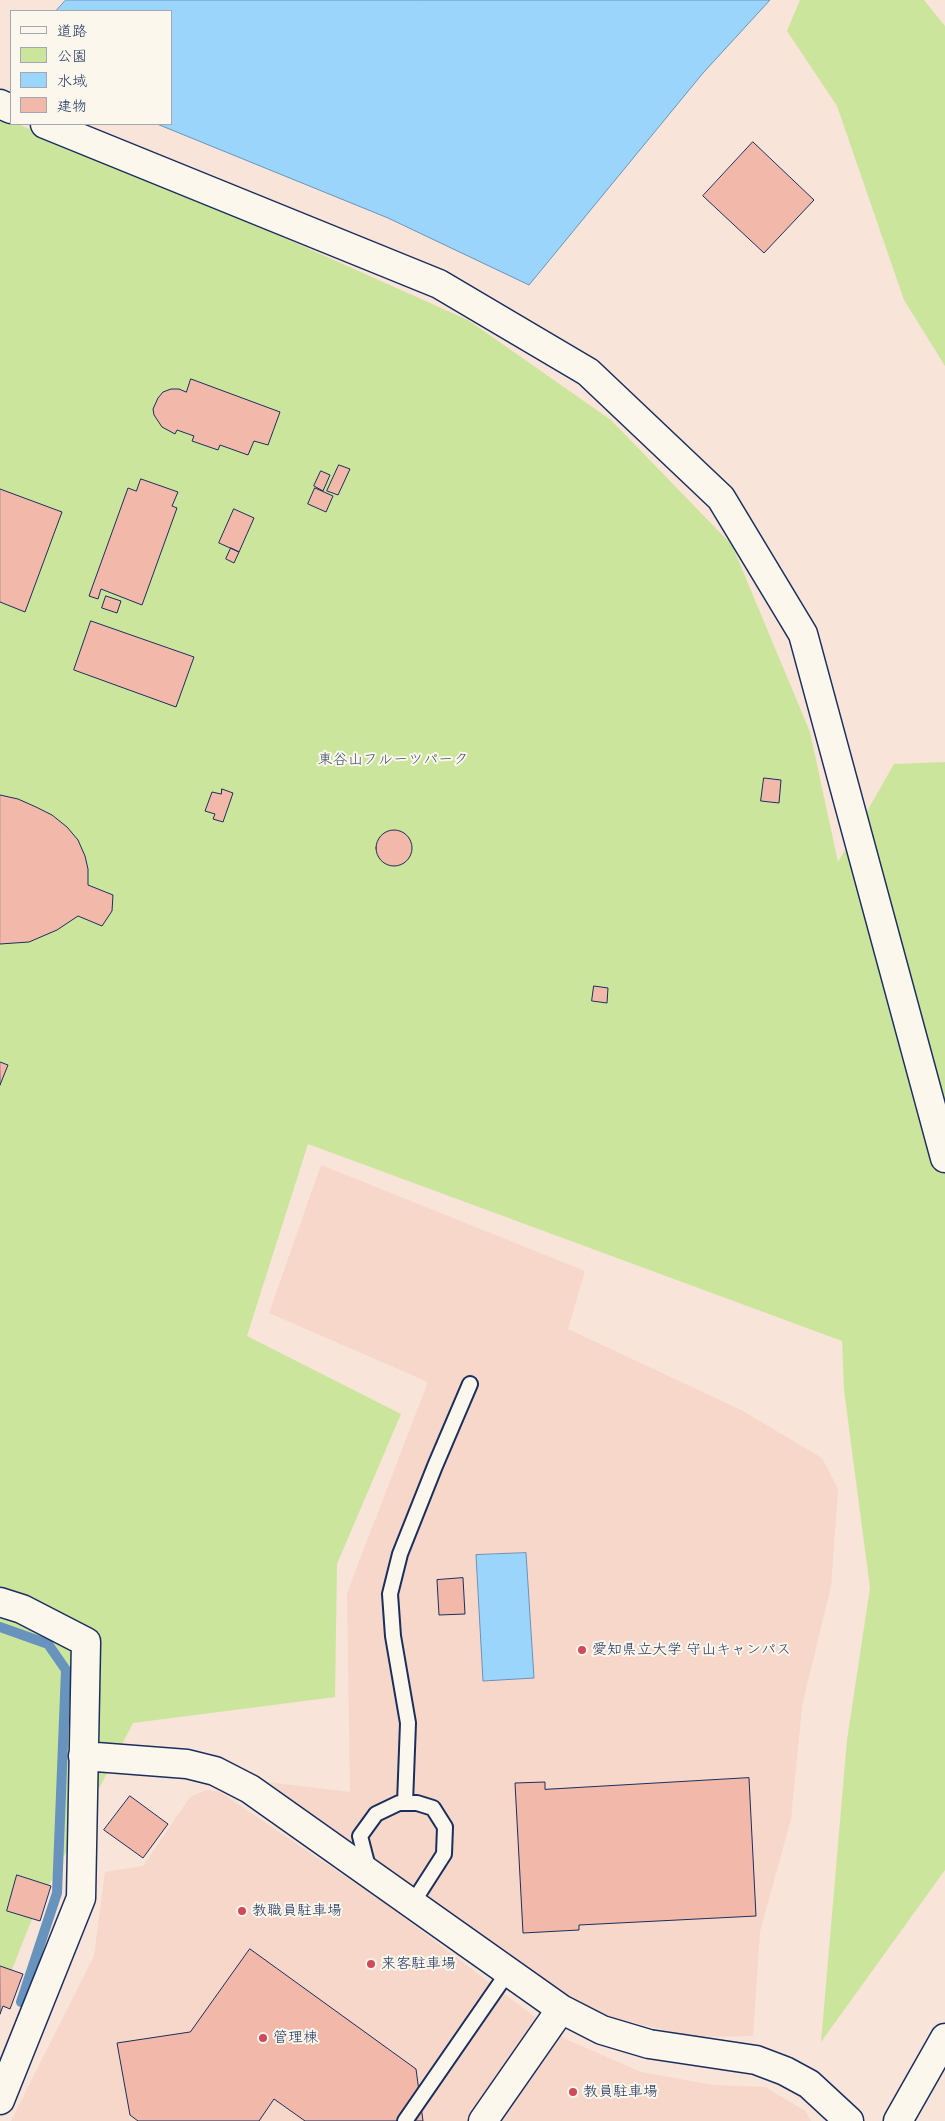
<!DOCTYPE html>
<html>
<head>
<meta charset="utf-8">
<style>
  body { margin:0 }
  #map { position:relative; width:945px; height:2121px; overflow:hidden; background:#f8e4d8; font-family:"Balsamiq Sans","Klee One",sans-serif }
  canvas { display:block }
  .legend { position:absolute; left:10px; top:10px; width:162px; height:115px; box-sizing:border-box; background:#fbf7ec; border:1px solid #a1a7b3; margin:0; padding:6px 9px; list-style:none; font-size:15px; color:#1b2f5e }
  .legend li { display:flex; align-items:center; gap:10px; height:25px }
  .legend b { width:25px; border:1px solid #a1a7b3 }
</style>
</head>
<body>
<div id="map">
<canvas width="945" height="2121"></canvas>
<ul class="legend">
<li><b style="height:6px;background:#fbf7ec"></b>道路</li>
<li><b style="height:14px;background:#cbe69c"></b>公園</li>
<li><b style="height:14px;background:#9cd5fc"></b>水域</li>
<li><b style="height:14px;background:#f2b8aa"></b>建物</li>
</ul>
</div>
<script>
const context = document.querySelector('canvas').getContext('2d');
context.lineJoin = 'round';
function fill(path, color) {
  context.fillStyle = color;
  context.fill(path, 'evenodd');
}
function stroke(path, color, width, dash) {
  context.strokeStyle = color;
  context.lineWidth = width;
  context.lineCap = dash ? 'butt' : 'round';
  context.setLineDash(dash || []);
  context.stroke(path);
}
function drawText(font, color, halo, rows, align = 'center') {
  context.font = font + ' "Balsamiq Sans","Klee One",sans-serif';
  context.lineWidth = 4;
  context.setLineDash([]);
  context.textBaseline = 'middle';
  context.strokeStyle = halo;
  context.fillStyle = color;
  for (const [text, x, y, turn = 0] of rows) {
    context.save();
    context.translate(x, y);
    context.rotate((+turn || 0) * Math.PI / 180);
    context.textAlign = isNaN(turn) ? turn : align;
    if (halo) context.strokeText(text, 0, 0);
    context.fillText(text, 0, 0);
    context.restore();
  }
}
fill(new Path2D(`
  M 321,1165 L 585,1271 L 568,1329 L 741,1410 L 822,1458 L 838,1489 L 831,1586 L 802,1706 L 791,1819 L 760,1932 L 753,2036 L 694,2037 L 614,2018 L 560,1996 L 268,1782 L 350,1792 L 347,1593 L 428,1382 L 269,1313 Z
  M 206,1790 L 220,1792 L 386,1904 L 561,2037 L 641,2072 L 713,2085 L 765,2087 L 805,2111 L 811,2121 L 11,2121 L 94,1956 L 105,1872 L 143,1866 L 190,1797 Z`), '#f6d7ca');
fill(new Path2D(`
  M 800,0 L 924,0 L 945,26 L 945,366 L 904,300 L 837,106 L 787,31 Z
  M 0,116 L 11,121 L 11,124 L 18,124 L 269,231 L 468,320 L 611,420 L 732,545 L 810,732 L 838,862 L 894,764 L 945,762 L 945,1870 L 821,2042 L 847,1740 L 870,1588 L 844,1390 L 842,1341 L 308,1144 L 247,1336 L 401,1414 L 337,1564 L 335,1697 L 133,1723 L 34,1914 L 0,2000 Z`), '#cbe69c');
const water = new Path2D(`
  M 66,0 L 770,0 L 703,73 L 529,285 L 388,218 L 157,124 L 171,124 L 171,11 L 56,11 Z
  M 526,1553 L 534,1678 L 483,1681 L 476,1555 Z`);
fill(water, '#9cd5fc');
stroke(water, '#6893bd', 1);
stroke(new Path2D(`
  M 0,1627 L 48,1644 L 66,1670 L 57,1893 L 21,2002`), '#6893bd', 10);
const building = new Path2D(`
  M 753,142 L 814,200 L 764,253 L 703,196 Z
  M 191,379 L 280,412 L 268,445 L 254,441 L 248,455 L 220,445 L 218,450 L 192,441 L 194,436 L 177,430 L 175,434 L 162,427 L 154,415 L 153,409 L 158,398 L 163,392 L 171,389 L 179,389 L 186,392 Z
  M 339,465 L 350,469 L 338,495 L 327,491 Z
  M 321,471 L 330,475 L 323,491 L 314,486 Z
  M 141,479 L 178,492 L 172,506 L 177,508 L 142,605 L 101,589 L 98,599 L 89,596 L 128,488 L 136,491 Z
  M 315,488 L 333,496 L 326,512 L 308,504 Z
  M 0,489 L 62,512 L 25,612 L 0,602 Z
  M 234,509 L 254,518 L 239,552 L 219,543 Z
  M 231,548 L 239,552 L 234,563 L 226,559 Z
  M 106,596 L 121,601 L 117,613 L 102,608 Z
  M 91,621 L 194,657 L 176,707 L 74,670 Z
  M 764,778 L 781,780 L 779,803 L 761,801 Z
  M 222,789 L 233,793 L 223,822 L 213,819 L 215,814 L 205,811 L 212,792 L 221,794 Z
  M 0,795 L 18,799 L 36,807 L 52,815 L 67,827 L 78,840 L 85,856 L 88,869 L 88,885 L 113,895 L 112,911 L 102,926 L 78,916 L 57,930 L 29,942 L 0,944 Z
  M376 848a18 18 0 1 1 36 0a18 18 0 1 1-36 0Z
  M 594,986 L 608,988 L 607,1003 L 592,1001 Z
  M 0,1062 L 8,1065 L 0,1085 Z
  M 463,1578 L 465,1614 L 439,1615 L 437,1580 Z
  M 749,1778 L 756,1916 L 579,1925 L 579,1930 L 523,1933 L 515,1783 L 545,1782 L 545,1789 Z
  M 130,1796 L 168,1824 L 143,1858 L 104,1830 Z
  M 17,1875 L 51,1886 L 40,1921 L 7,1911 Z
  M 250,1949 L 416,2069 L 423,2121 L 305,2121 L 274,2099 L 259,2121 L 138,2121 L 130,2115 L 117,2043 L 190,2032 Z
  M 0,1966 L 23,1974 L 10,2009 L 3,2006 L 0,2014 Z`);
fill(building, '#f2b8aa');
stroke(building, '#1b2f5e', 1);
const service = new Path2D(`
  M 405,1803 L 408,1723 L 393,1636 L 390,1594 L 400,1554 L 435,1466 L 470,1384
  M 369,1871 L 360,1836 L 376,1814 L 399,1803 L 417,1803 L 433,1808 L 445,1827 L 444,1854 L 412,1904
  M 405,2121 L 508,1972`);
const minor = new Path2D(`
  M 0,1602 L 22,1609 L 86,1642 L 81,1898 L 0,2100
  M 83,1756 L 187,1764 L 215,1771 L 250,1789 L 561,2009 L 602,2030 L 649,2044 L 756,2060 L 785,2071 L 809,2084 L 849,2121
  M 483,2121 L 561,2009`);
const tertiary = new Path2D(`
  M 0,104 L 11,109
  M 45,124 L 439,284 L 588,372 L 721,498 L 803,634 L 945,1158
  M 898,2121 L 945,2038`);
stroke(service, '#1b2f5e', 18);
stroke(minor, '#1b2f5e', 31);
stroke(tertiary, '#1b2f5e', 31);
stroke(service, '#fbf7ec', 14);
stroke(minor, '#fbf7ec', 28);
stroke(tertiary, '#fbf7ec', 28);
for (const [x, y, r, color] of [
  [582,1650,5,"#d1495b"],
  [242,1911,5,"#d1495b"],
  [371,1964,5,"#d1495b"],
  [263,2038,5,"#d1495b"],
  [573,2092,5,"#d1495b"]
]) {
  const dot = new Path2D();
  dot.arc(x, y, r, 0, 2 * Math.PI);
  context.fillStyle = color;
  context.fill(dot);
  stroke(dot, '#fbf7ec', 2);
}
drawText('15px', '#3e546a', '#fbf7ec', [
  ["東谷山フルーツパーク",393,760]
]);
drawText('15px', '#1b2f5e', '#fbf7ec', [
  ["愛知県立大学 守山キャンパス",592,1650],
  ["教職員駐車場",252,1911],
  ["来客駐車場",381,1964],
  ["管理棟",273,2038],
  ["教員駐車場",583,2092]
], 'left');
</script>
</body>
</html>
